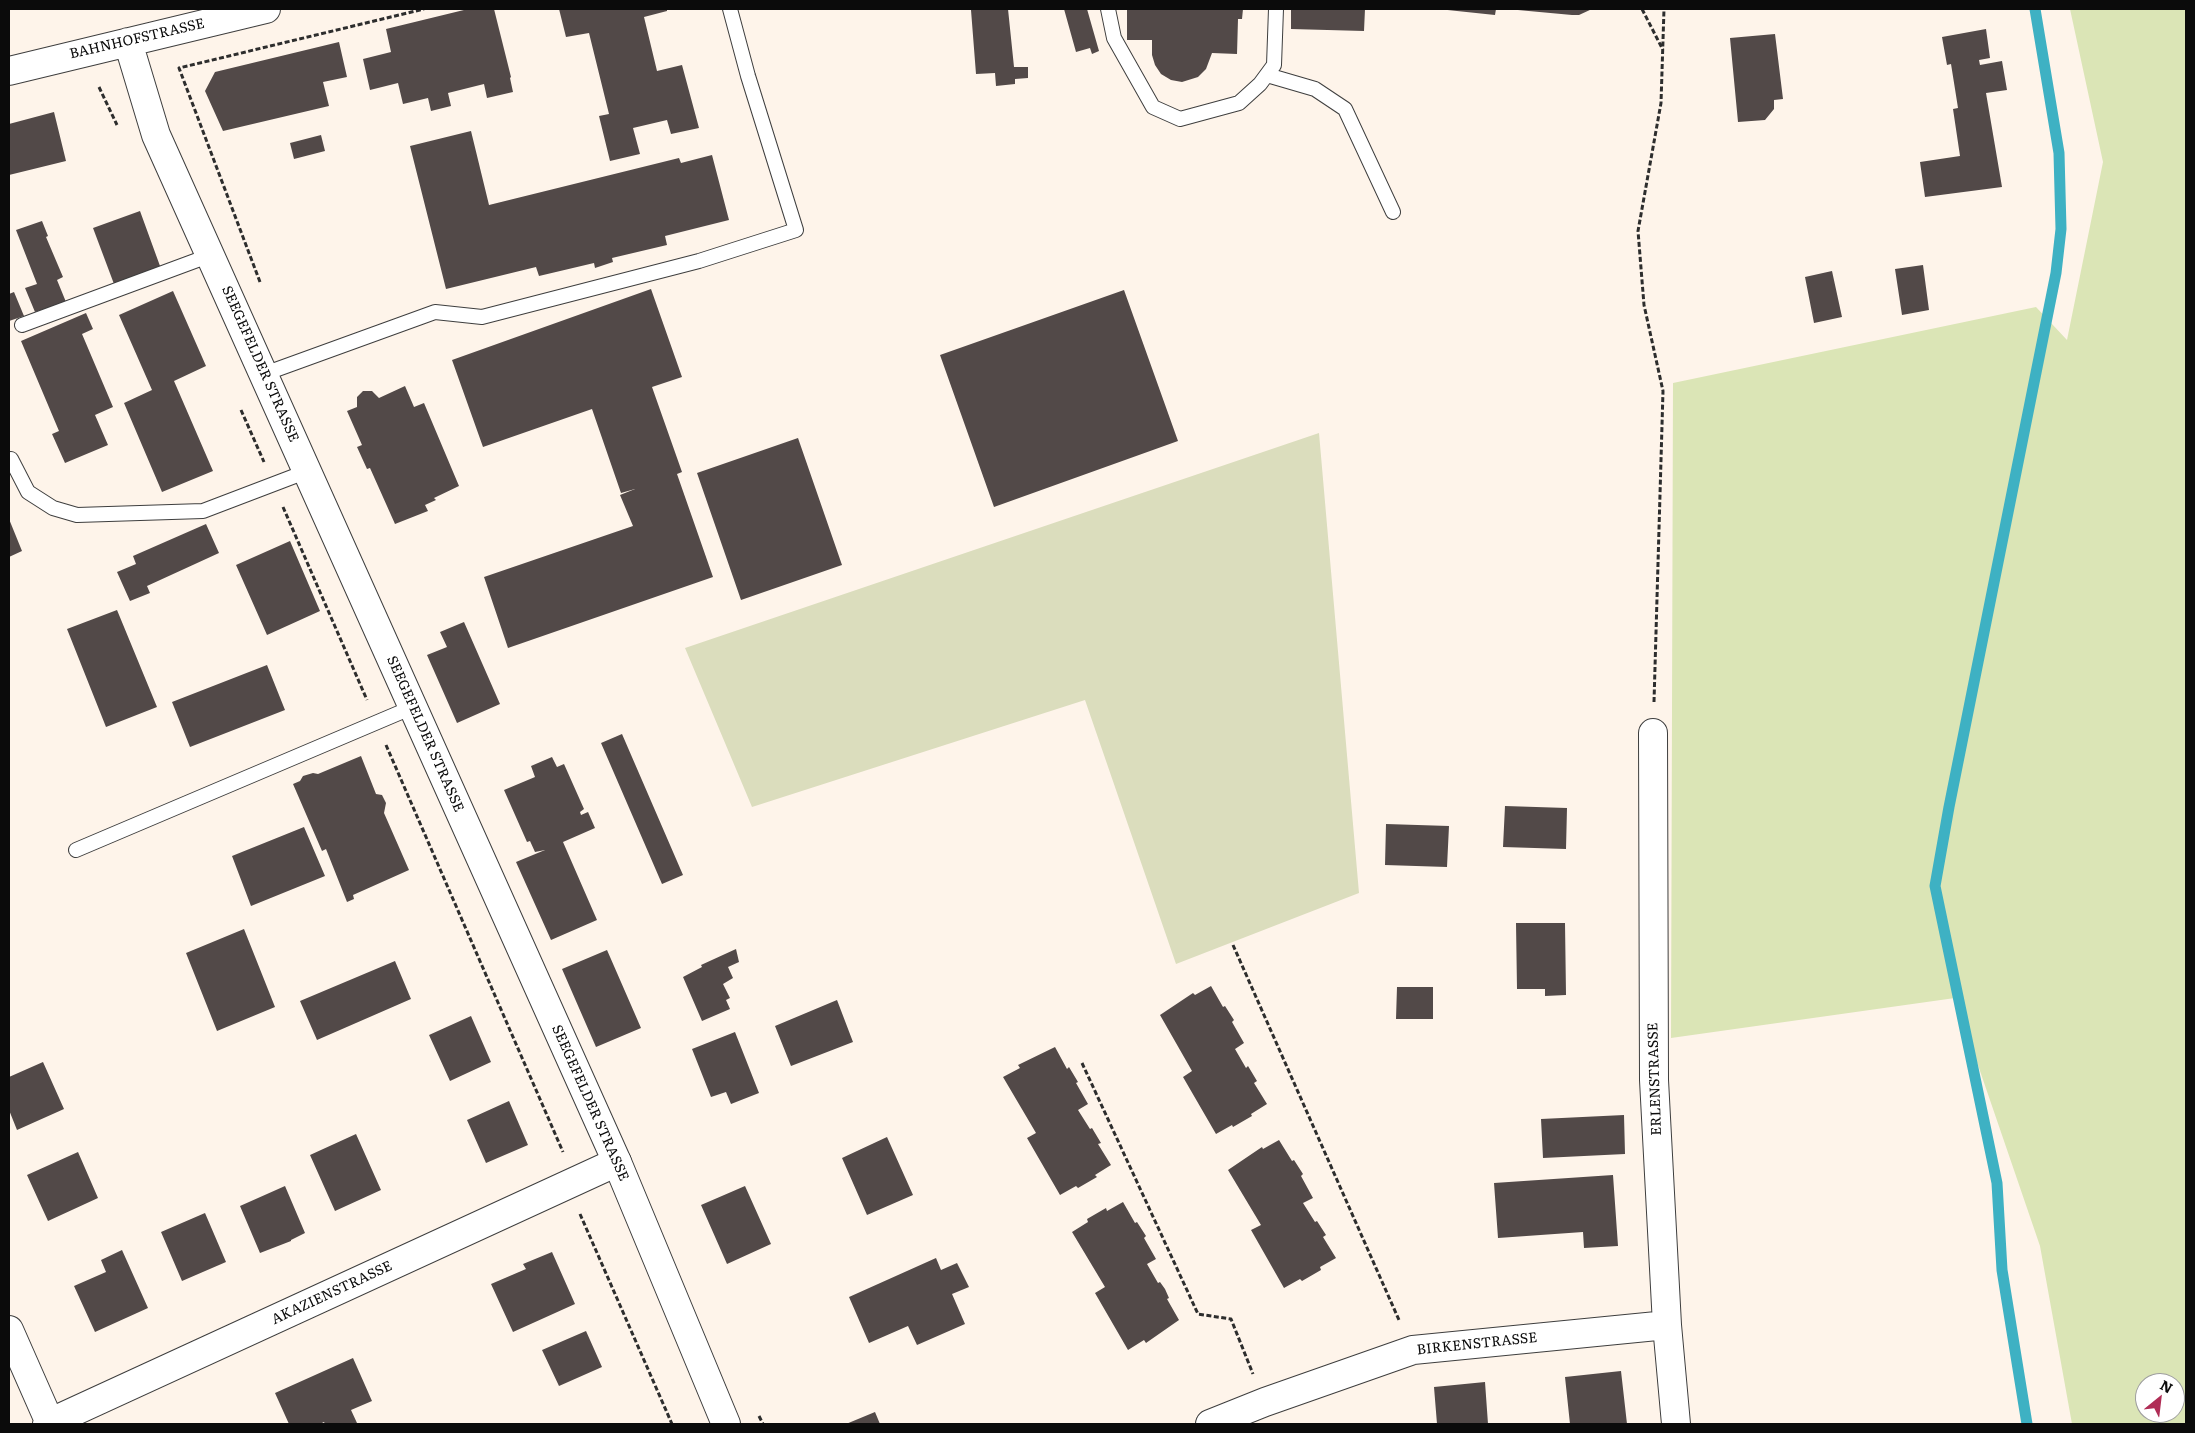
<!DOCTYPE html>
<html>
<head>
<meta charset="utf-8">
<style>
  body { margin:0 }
  #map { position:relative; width:2195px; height:1433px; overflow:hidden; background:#fef4ea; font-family:Literata,serif }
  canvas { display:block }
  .frame { position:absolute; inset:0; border:10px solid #0b0b0b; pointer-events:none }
  .north { position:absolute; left:2135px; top:1373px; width:50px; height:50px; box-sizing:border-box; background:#fff; border:1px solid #9d9d9d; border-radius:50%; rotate:29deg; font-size:14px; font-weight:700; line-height:20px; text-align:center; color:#0b0b0b }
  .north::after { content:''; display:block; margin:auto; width:18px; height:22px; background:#b02d56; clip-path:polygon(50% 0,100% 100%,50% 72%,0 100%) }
</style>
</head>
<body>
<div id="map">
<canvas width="2195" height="1433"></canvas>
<div class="frame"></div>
<div class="north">N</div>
</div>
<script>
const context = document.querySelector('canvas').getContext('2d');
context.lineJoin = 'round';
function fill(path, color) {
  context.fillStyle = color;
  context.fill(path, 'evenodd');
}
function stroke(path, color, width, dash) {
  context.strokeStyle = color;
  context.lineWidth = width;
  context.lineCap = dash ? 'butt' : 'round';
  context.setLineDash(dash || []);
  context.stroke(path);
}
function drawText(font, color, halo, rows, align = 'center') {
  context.font = font + ' Literata,serif';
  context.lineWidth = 5;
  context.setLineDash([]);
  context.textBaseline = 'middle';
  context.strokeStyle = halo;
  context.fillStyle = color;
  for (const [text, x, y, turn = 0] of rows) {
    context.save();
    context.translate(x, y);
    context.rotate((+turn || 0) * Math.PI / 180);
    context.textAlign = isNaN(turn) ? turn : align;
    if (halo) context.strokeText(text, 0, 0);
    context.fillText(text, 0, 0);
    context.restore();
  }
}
fill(new Path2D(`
  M 2070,9 L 2186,9 L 2186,1424 L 2072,1424 L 2040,1246 L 1955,998 L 1671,1038 L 1673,383 L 2036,307 L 2067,340 L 2103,162 ZM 2145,1383 L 2175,1383 L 2175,1413 L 2145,1413 Z`), '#dbe5b6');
fill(new Path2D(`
  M 1319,433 L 1359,893 L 1176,964 L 1085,700 L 752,807 L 685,648 Z`), '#dbddbd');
stroke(new Path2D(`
  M 2027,1424 L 2002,1270 L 1997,1183 L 1935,886 L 1949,807 L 2056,273 L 2061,229 L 2059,153 L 2035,9`), '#3eb1c3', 11);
fill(new Path2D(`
  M 468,9 L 494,9 L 511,77 L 510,78 L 513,92 L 487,98 L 484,84 L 448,93 L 451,106 L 431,111 L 428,98 L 403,104 L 398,83 L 370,90 L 363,59 L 391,52 L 386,29 Z
  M 559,9 L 667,9 L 667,11 L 644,17 L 657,71 L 682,65 L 699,128 L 671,134 L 667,120 L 633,128 L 640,154 L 610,161 L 599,116 L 609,114 L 589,33 L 566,37 Z
  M 989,9 L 1008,9 L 1014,67 L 1028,67 L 1028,78 L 1015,79 L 1015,84 L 996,86 L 995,73 L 976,74 L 971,10 Z
  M 1064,9 L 1087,9 L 1099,51 L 1092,54 L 1090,48 L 1076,52 Z
  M 1127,9 L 1243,9 L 1242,19 L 1238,19 L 1237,54 L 1212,53 L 1206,69 L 1198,77 L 1182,82 L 1171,80 L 1161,74 L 1155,65 L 1152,55 L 1152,40 L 1127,40 Z
  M 1291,9 L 1365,9 L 1364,31 L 1291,29 Z
  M 1438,9 L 1496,9 L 1495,15 Z
  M 1507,9 L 1592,9 L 1579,15 L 1572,15 Z
  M 1986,29 L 1990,58 L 1979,60 L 1980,65 L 2002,61 L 2007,90 L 1986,93 L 2002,187 L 1925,197 L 1920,162 L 1960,156 L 1953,109 L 1958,108 L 1955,89 L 1951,64 L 1947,65 L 1942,37 Z
  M 1775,34 L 1783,99 L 1774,100 L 1774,109 L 1765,120 L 1738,122 L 1730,38 Z
  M 339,42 L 347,77 L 323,82 L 329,106 L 223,131 L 205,91 L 215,72 Z
  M 54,112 L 66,161 L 9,175 L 9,124 Z
  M 471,131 L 489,205 L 679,158 L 681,163 L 712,155 L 729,220 L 665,236 L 667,245 L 612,258 L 613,262 L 595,268 L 594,263 L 539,276 L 536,267 L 446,289 L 410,146 Z
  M 321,135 L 325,151 L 294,159 L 290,143 Z
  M 140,211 L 160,266 L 114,284 L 93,228 Z
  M 42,221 L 48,236 L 46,237 L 63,277 L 57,280 L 66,302 L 35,312 L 25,288 L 37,284 L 16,230 Z
  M 1923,265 L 1929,310 L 1902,315 L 1895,269 Z
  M 1832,271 L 1842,317 L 1814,323 L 1805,277 Z
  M 651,289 L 682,377 L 652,387 L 682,472 L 677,474 L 713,577 L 508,648 L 484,577 L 633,526 L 620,495 L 635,489 L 621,493 L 592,409 L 483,447 L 452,360 Z
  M 1124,290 L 1178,441 L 994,507 L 940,355 Z
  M 173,291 L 206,366 L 174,381 L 213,471 L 162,492 L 124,403 L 152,390 L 119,315 Z
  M 14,292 L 24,316 L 9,321 L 9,294 Z
  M 86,313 L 93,329 L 82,334 L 113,407 L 95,415 L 108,445 L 65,463 L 52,434 L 59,431 L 21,341 Z
  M 405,386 L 414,407 L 424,403 L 459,486 L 434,498 L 436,500 L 425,505 L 428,511 L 395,524 L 370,468 L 367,469 L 357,447 L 362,445 L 347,411 L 357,407 L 357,397 L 363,391 L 372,391 L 379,398 Z
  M 798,438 L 842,565 L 741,600 L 697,473 Z
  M 9,519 L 22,551 L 9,557 Z
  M 206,524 L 219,553 L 147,586 L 150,593 L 130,601 L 117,572 L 136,564 L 133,556 Z
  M 290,541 L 320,611 L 267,635 L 236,565 Z
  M 117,610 L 157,707 L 106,727 L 67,629 Z
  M 464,622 L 500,704 L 457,723 L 427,655 L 447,647 L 440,632 Z
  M 267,665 L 285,710 L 190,747 L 172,702 Z
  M 622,734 L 683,875 L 662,884 L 601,743 Z
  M 361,756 L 376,794 L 382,795 L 386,803 L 384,813 L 409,870 L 353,895 L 354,899 L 347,902 L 326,849 L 322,851 L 293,784 L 300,781 L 303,776 L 313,773 L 318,774 Z
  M 552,757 L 557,767 L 564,764 L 584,809 L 580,812 L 581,815 L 588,812 L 595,828 L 563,842 L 597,920 L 551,940 L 516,862 L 545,850 L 535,852 L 530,841 L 527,842 L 504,790 L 535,777 L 531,766 Z
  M 1505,806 L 1567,808 L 1566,849 L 1503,847 Z
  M 1386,824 L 1449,826 L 1447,867 L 1385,865 Z
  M 304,827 L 325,876 L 251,906 L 232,856 Z
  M 1516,923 L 1565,923 L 1566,995 L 1545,996 L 1545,989 L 1517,989 Z
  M 244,929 L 275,1007 L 217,1031 L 186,953 Z
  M 736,949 L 739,962 L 728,967 L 733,978 L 723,984 L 730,998 L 726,1000 L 730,1009 L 702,1021 L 683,977 L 702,967 L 701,965 Z
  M 607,950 L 641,1028 L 596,1047 L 562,969 Z
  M 395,961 L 411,999 L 317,1040 L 300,1001 Z
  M 1211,986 L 1223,1007 L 1225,1006 L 1234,1020 L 1232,1022 L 1244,1043 L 1235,1049 L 1246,1068 L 1248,1066 L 1257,1081 L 1254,1083 L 1267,1104 L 1251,1114 L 1252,1116 L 1233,1127 L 1232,1125 L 1216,1134 L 1183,1077 L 1192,1071 L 1160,1015 L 1193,993 L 1195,995 Z
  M 1397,987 L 1433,987 L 1433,1019 L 1396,1019 Z
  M 837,1000 L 853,1042 L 791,1066 L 775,1026 Z
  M 471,1016 L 491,1062 L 450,1081 L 429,1035 Z
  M 735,1032 L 759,1093 L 731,1104 L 726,1092 L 711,1097 L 692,1049 Z
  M 1055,1047 L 1067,1069 L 1069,1067 L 1078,1082 L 1076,1083 L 1088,1104 L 1078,1110 L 1090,1129 L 1092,1128 L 1101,1143 L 1098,1144 L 1111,1165 L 1095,1175 L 1097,1177 L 1078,1188 L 1076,1186 L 1060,1195 L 1027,1138 L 1036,1133 L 1003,1077 L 1020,1068 L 1018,1065 Z
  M 43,1062 L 64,1109 L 17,1130 L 9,1110 L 9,1077 Z
  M 509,1101 L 528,1145 L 486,1163 L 467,1120 Z
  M 1624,1115 L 1625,1154 L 1543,1158 L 1541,1119 Z
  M 356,1134 L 381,1190 L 335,1211 L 310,1155 Z
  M 887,1137 L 913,1195 L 867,1215 L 842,1158 Z
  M 1279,1140 L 1292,1161 L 1294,1160 L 1303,1174 L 1301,1176 L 1313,1198 L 1303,1203 L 1315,1222 L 1317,1221 L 1326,1235 L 1323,1237 L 1336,1258 L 1320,1267 L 1321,1270 L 1302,1281 L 1300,1279 L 1284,1288 L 1251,1230 L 1261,1225 L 1228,1170 L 1262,1147 L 1263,1149 Z
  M 78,1152 L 98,1198 L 48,1221 L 27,1175 Z
  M 1613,1175 L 1618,1246 L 1584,1248 L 1583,1232 L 1498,1238 L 1494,1183 Z
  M 285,1186 L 305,1233 L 291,1240 L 291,1241 L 260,1253 L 240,1206 Z
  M 745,1186 L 771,1244 L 727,1264 L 701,1205 Z
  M 1123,1202 L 1135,1223 L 1137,1222 L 1146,1236 L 1144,1238 L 1156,1259 L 1147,1264 L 1158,1283 L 1160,1282 L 1165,1289 L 1169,1298 L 1167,1299 L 1179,1320 L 1146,1343 L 1144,1340 L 1128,1350 L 1095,1293 L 1105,1287 L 1072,1232 L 1088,1222 L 1087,1219 L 1106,1208 L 1107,1211 Z
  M 205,1213 L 226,1262 L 182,1281 L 161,1232 Z
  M 122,1250 L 148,1308 L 95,1332 L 74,1286 L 106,1272 L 101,1260 Z
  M 552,1252 L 575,1304 L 513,1332 L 491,1284 L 526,1269 L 523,1264 Z
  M 936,1258 L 941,1270 L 957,1263 L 969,1287 L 952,1294 L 965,1324 L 917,1345 L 908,1326 L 869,1343 L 849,1297 Z
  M 586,1331 L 602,1367 L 559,1386 L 542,1350 Z
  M 353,1358 L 372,1401 L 351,1410 L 357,1423 L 353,1424 L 325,1424 L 324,1422 L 320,1424 L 289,1424 L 275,1393 Z
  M 1621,1371 L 1627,1424 L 1570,1424 L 1565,1377 Z
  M 1485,1382 L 1488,1424 L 1437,1424 L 1434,1387 Z
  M 875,1412 L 880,1424 L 846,1424 Z`), '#524948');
const service = new Path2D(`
  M 1108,9 L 1114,38 L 1153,107 L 1180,119 L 1239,103 L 1260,84 L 1274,65 L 1276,9
  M 1267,75 L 1315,89 L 1345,109 L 1393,212
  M 22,325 L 211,255
  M 264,374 L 435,312 L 482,317 L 699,261 L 796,230 L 748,76 L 730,9
  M 11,459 L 28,492 L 53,508 L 77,515 L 203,511 L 308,471
  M 76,850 L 413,707`);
const minor = new Path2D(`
  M 1653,733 L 1654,1080 L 1667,1325 L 1676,1424
  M 9,1330 L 50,1423
  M 47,1424 L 617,1162
  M 1210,1424 L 1265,1402 L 1413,1350 L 1667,1325`);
const tertiary = new Path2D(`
  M 128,42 L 156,135 L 617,1162 L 726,1424
  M 9,71 L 266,9`);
stroke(service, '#3e3e3e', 16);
stroke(minor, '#3e3e3e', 30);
stroke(tertiary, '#3e3e3e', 30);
stroke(new Path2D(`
  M 1642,9 L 1663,50
  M 99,87 L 117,125
  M 260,282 L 179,68 L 424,9
  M 241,410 L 264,462
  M 283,507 L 367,700
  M 1654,702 L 1663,391 L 1644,305 L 1638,231 L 1661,103 L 1664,9
  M 386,745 L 563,1152
  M 1233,945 L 1399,1320
  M 1082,1063 L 1198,1314 L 1231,1319 L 1253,1374
  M 580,1214 L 672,1424
  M 759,1416 L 763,1424`), '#2d2d2d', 3, [5, 2.5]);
stroke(service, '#fff', 14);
stroke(minor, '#fff', 28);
stroke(tertiary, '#fff', 28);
drawText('14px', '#0b0b0b', '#fff', [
  ["BAHNHOFSTRASSE",137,39,-13],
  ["SEEGEFELDER STRASSE",260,364,66],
  ["SEEGEFELDER STRASSE",425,734,66],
  ["ERLENSTRASSE",1655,1079,-92],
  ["SEEGEFELDER STRASSE",590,1103,66],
  ["AKAZIENSTRASSE",332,1293,-25],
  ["BIRKENSTRASSE",1477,1344,-6]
]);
</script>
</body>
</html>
